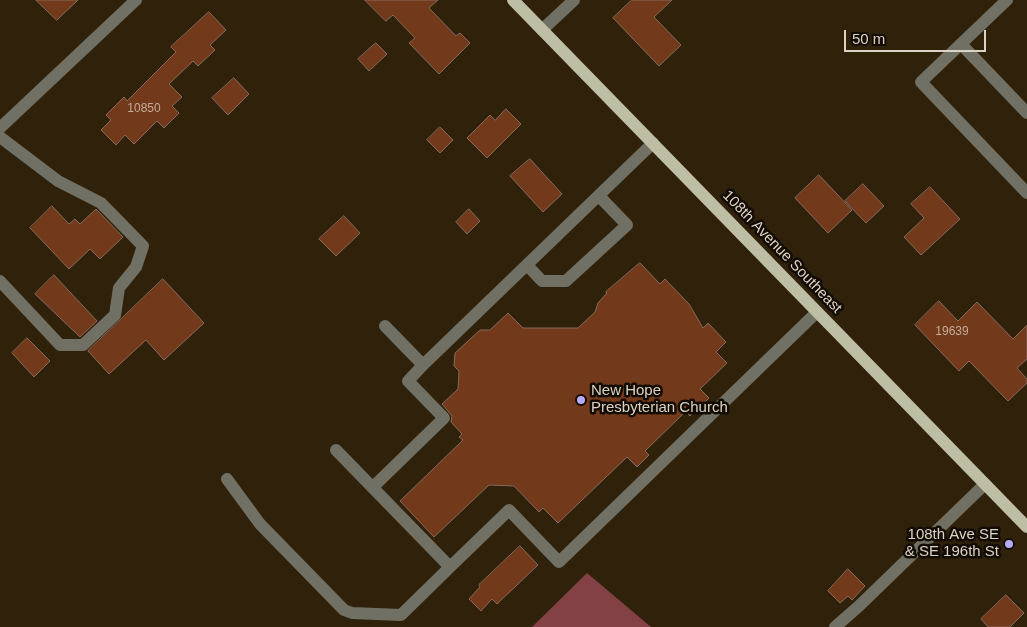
<!DOCTYPE html>
<html>
<head>
<meta charset="utf-8">
<style>
  body { margin:0 }
  #map { position:relative; width:1027px; height:627px; overflow:hidden; background:#2f210a; font-family:Helvetica,sans-serif }
  canvas { display:block }
  .scale { position:absolute; left:844px; top:30px; width:142px; height:22px; box-sizing:border-box; border:2px solid #dcd2c5; border-top:0; padding-left:6px; font-size:15px; line-height:18px; white-space:nowrap; color:#dcd2c5; -webkit-text-stroke:4px #120c04; paint-order:stroke }
</style>
</head>
<body>
<div id="map">
<canvas width="1027" height="627"></canvas>
<div class="scale">50 m</div>
</div>
<script>
const context = document.querySelector('canvas').getContext('2d');
context.lineJoin = 'round';
function fill(path, color) {
  context.fillStyle = color;
  context.fill(path, 'evenodd');
}
function stroke(path, color, width, dash) {
  context.strokeStyle = color;
  context.lineWidth = width;
  context.lineCap = dash ? 'butt' : 'round';
  context.setLineDash(dash || []);
  context.stroke(path);
}
function drawText(font, color, halo, rows, align = 'center') {
  context.font = font + ' Helvetica,sans-serif';
  context.lineWidth = 5;
  context.setLineDash([]);
  context.textBaseline = 'middle';
  context.strokeStyle = halo;
  context.fillStyle = color;
  for (const [text, x, y, turn = 0] of rows) {
    context.save();
    context.translate(x, y);
    context.rotate((+turn || 0) * Math.PI / 180);
    context.textAlign = isNaN(turn) ? turn : align;
    if (halo) context.strokeText(text, 0, 0);
    context.fillText(text, 0, 0);
    context.restore();
  }
}
fill(new Path2D(`
  M 587,573 L 651,627 L 532,627 Z`), '#844145');
const building = new Path2D(`
  M 36,0 L 78,0 L 57,20 Z
  M 365,0 L 438,0 L 429,8 L 456,36 L 460,33 L 470,43 L 439,74 L 409,43 L 415,38 L 393,15 L 386,21 Z
  M 632,0 L 672,0 L 654,17 L 681,45 L 659,66 L 613,18 Z
  M 209,12 L 226,30 L 210,45 L 215,50 L 198,66 L 193,61 L 169,84 L 182,97 L 172,106 L 179,113 L 164,128 L 157,121 L 134,144 L 125,135 L 116,145 L 101,130 L 111,120 L 106,115 L 124,97 L 127,101 L 176,52 L 171,47 Z
  M 376,43 L 387,54 L 369,71 L 358,59 Z
  M 234,78 L 249,94 L 228,115 L 212,98 Z
  M 506,109 L 521,124 L 487,158 L 467,138 L 490,115 L 495,120 Z
  M 440,127 L 453,140 L 440,153 L 427,140 Z
  M 530,159 L 562,194 L 543,212 L 510,176 Z
  M 819,175 L 852,210 L 828,233 L 795,198 Z
  M 863,184 L 884,206 L 866,223 L 845,201 Z
  M 930,187 L 960,219 L 921,255 L 904,237 L 924,218 L 911,204 Z
  M 52,206 L 69,224 L 75,219 L 80,224 L 96,209 L 123,237 L 100,259 L 90,249 L 69,269 L 30,228 Z
  M 469,209 L 480,221 L 467,234 L 456,222 Z
  M 344,216 L 360,233 L 336,256 L 319,239 Z
  M 640,263 L 660,284 L 665,279 L 689,304 L 703,328 L 708,323 L 726,342 L 716,352 L 727,363 L 700,389 L 709,398 L 690,416 L 686,411 L 645,451 L 649,455 L 637,467 L 627,457 L 558,523 L 543,508 L 539,512 L 514,486 L 489,485 L 434,537 L 400,501 L 463,440 L 459,437 L 462,434 L 451,422 L 452,416 L 442,404 L 458,389 L 459,371 L 454,366 L 455,353 L 480,330 L 490,330 L 508,313 L 523,328 L 578,328 L 595,312 L 598,303 L 607,293 L 606,292 Z
  M 54,275 L 97,321 L 80,337 L 35,294 Z
  M 163,279 L 204,323 L 164,360 L 146,340 L 109,374 L 88,351 Z
  M 939,301 L 958,321 L 977,302 L 1013,339 L 1027,325 L 1027,359 L 1017,368 L 1027,379 L 1027,383 L 1008,401 L 969,361 L 959,371 L 915,325 Z
  M 27,338 L 50,361 L 34,377 L 12,353 Z
  M 520,546 L 538,565 L 497,604 L 492,599 L 481,611 L 469,599 L 480,587 L 479,585 Z
  M 848,569 L 865,586 L 852,600 L 848,596 L 840,603 L 828,591 Z
  M 1006,595 L 1024,613 L 1010,627 L 988,627 L 981,619 Z`);
fill(building, '#72391a');
stroke(building, '#876b5d', 1);
stroke(new Path2D(`
  M 1007,0 L 921,82 L 1027,193
  M 542,30 L 574,0
  M 961,44 L 1027,113
  M 0,128 L 136,0
  M 0,137 L 58,181 L 101,203 L 143,246 L 136,267 L 119,288 L 115,315 L 83,345 L 60,345 L 0,281
  M 527,265 L 542,281 L 566,281 L 627,225 L 599,196
  M 423,365 L 653,143
  M 336,450 L 450,567 L 509,510 L 559,562 L 817,312
  M 227,479 L 260,524 L 344,610 L 352,613 L 401,615 L 450,567
  M 373,487 L 444,418 L 408,381 L 423,365 L 385,326
  M 835,627 L 859,606 L 985,484`), '#707064', 12);
stroke(new Path2D(`
  M 513,0 L 1027,527`), '#bebea4', 12);
for (const [x, y, r, color] of [
  [581,400,5,"#b7abf8"],
  [1009,544,5,"#b7abf8"]
]) {
  const dot = new Path2D();
  dot.arc(x, y, r, 0, 2 * Math.PI);
  context.fillStyle = color;
  context.fill(dot);
  stroke(dot, '#120c04', 2);
}
drawText('12px', '#c2ac9a', null, [
  ["10850",144,109],
  ["19639",952,332]
]);
drawText('15px', '#dcd2c5', '#120c04', [
  ["108th Avenue Southeast",782,252,46]
]);
drawText('15px', '#dcd2c5', '#120c04', [
  ["New Hope",591,391],
  ["Presbyterian Church",591,408],
  ["108th Ave SE",999,535,"right"],
  ["& SE 196th St",999,552,"right"]
], 'left');
</script>
</body>
</html>
